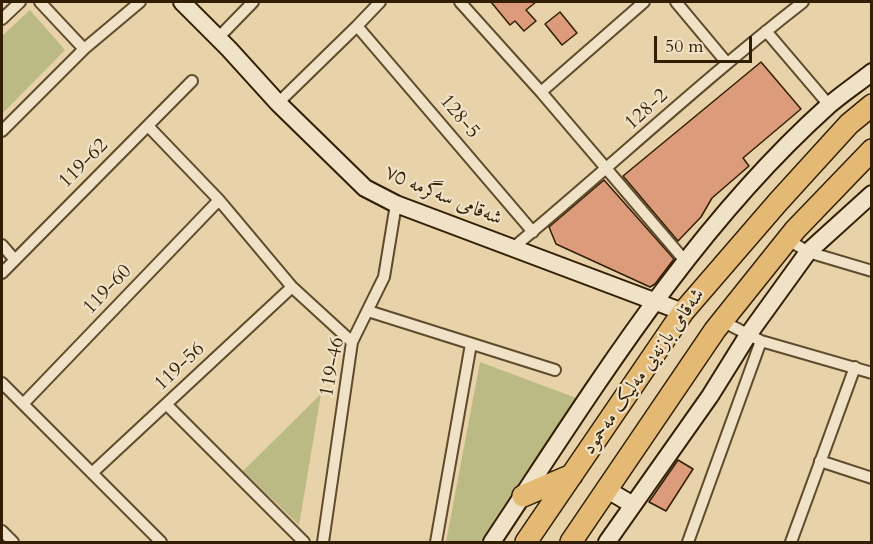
<!DOCTYPE html>
<html>
<head>
<meta charset="utf-8">
<style>
  body { margin:0 }
  #map { position:relative; width:873px; height:544px; overflow:hidden; background:#e8d2a9; font-family:Cardo,serif }
  canvas { display:block }
  .frame { position:absolute; inset:0; border:3px solid #311e03; pointer-events:none }
  .scale { position:absolute; left:654px; top:36px; width:98px; height:27px; box-sizing:border-box; border:3px solid #311e03; border-top:0; padding-left:8px; font-size:18px; line-height:21px; white-space:nowrap; color:#311e03; -webkit-text-stroke:4px #f0e2c7; paint-order:stroke }
</style>
</head>
<body>
<div id="map">
<canvas width="873" height="544"></canvas>
<div class="frame"></div>
<div class="scale">50 m</div>
</div>
<script>
const context = document.querySelector('canvas').getContext('2d');
context.lineJoin = 'round';
function fill(path, color) {
  context.fillStyle = color;
  context.fill(path, 'evenodd');
}
function stroke(path, color, width, dash) {
  context.strokeStyle = color;
  context.lineWidth = width;
  context.lineCap = dash ? 'butt' : 'round';
  context.setLineDash(dash || []);
  context.stroke(path);
}
function drawText(font, color, halo, rows, align = 'center') {
  context.font = font + ' Cardo,Amiri,serif';
  context.lineWidth = 4.5;
  context.setLineDash([]);
  context.textBaseline = 'middle';
  context.strokeStyle = halo;
  context.fillStyle = color;
  for (const [text, x, y, turn = 0] of rows) {
    context.save();
    context.translate(x, y);
    context.rotate((+turn || 0) * Math.PI / 180);
    context.textAlign = isNaN(turn) ? turn : align;
    if (halo) context.strokeText(text, 0, 0);
    context.fillText(text, 0, 0);
    context.restore();
  }
}
fill(new Path2D(`
  M 30,10 L 65,50 L 2,114 L 2,36 Z
  M 480,362 L 579,399 L 483,542 L 446,542 Z
  M 321,394 L 299,525 L 243,471 Z`), '#bbba84');
const building = new Path2D(`
  M 491,2 L 536,2 L 526,10 L 536,21 L 524,31 L 515,21 L 510,25 Z
  M 560,12 L 577,33 L 562,45 L 545,24 Z
  M 761,62 L 801,109 L 743,158 L 749,166 L 712,198 L 701,217 L 678,241 L 623,176 Z
  M 604,180 L 674,259 L 655,284 L 650,287 L 556,244 L 549,227 Z
  M 678,460 L 693,469 L 666,511 L 649,502 Z`);
fill(building, '#dc9c7b');
stroke(building, '#311e03', 1.5);
const street = new Path2D(`
  M 40,2 L 84,49
  M 460,2 L 541,92 L 686,262
  M 676,2 L 727,63
  M 2,19 L 20,2
  M 357,26 L 533,232
  M 766,31 L 829,105
  M 218,38 L 253,2
  M 541,92 L 644,2
  M 278,103 L 357,26 L 380,2
  M 148,126 L 219,200 L 292,287 L 352,342
  M 2,131 L 84,49 L 140,2
  M 787,239 L 808,252 L 872,271
  M 2,245 L 15,260
  M 514,247 C 611,166 704,79 803,2
  M 2,273 L 192,81
  M 368,311 L 555,370
  M 722,321 L 761,341 L 872,373
  M 2,383 L 161,542
  M 23,404 L 219,200
  M 166,404 L 304,542
  M 820,461 L 872,478
  M 92,473 L 292,287
  M 2,531 L 13,542
  M 323,542 L 352,342 L 384,277 L 396,204
  M 436,542 L 471,344
  M 688,542 L 761,341
  M 791,542 L 855,367`);
const secondary = new Path2D(`
  M 182,2 L 229,49 L 278,103 L 365,188 L 396,204 L 683,312
  M 606,489 L 633,505
  M 492,542 C 593,390 691,229 828,106 C 842,94 857,84 872,72
  M 607,542 L 710,396 L 748,335 L 808,252 L 872,194`);
const highway = new Path2D(`
  M 523,496 L 572,475
  M 526,542 L 683,312 L 778,202 L 849,124 L 872,105
  M 571,542 L 715,330 L 795,230 L 872,150`);
stroke(street, '#5f4b2c', 14);
stroke(secondary, '#311e03', 20);
stroke(highway, '#311e03', 24);
stroke(street, '#f0e2c7', 10);
stroke(secondary, '#f0e2c7', 16);
stroke(highway, '#e4b974', 21);
drawText('20px', '#311e03', '#f0e2c7', [
  ["128-2",647,110,-42],
  ["128-5",459,117,50],
  ["119-62",84,164,-45],
  ["شەقامی سەگرمە ٧٥",443,197,22],
  ["119-60",108,290,-46],
  ["119-56",180,367,-43],
  ["119-46",333,367,-79],
  ["شەقامی بازنەیی مەلیک مەحمود",644,372,-55]
]);
</script>
</body>
</html>
